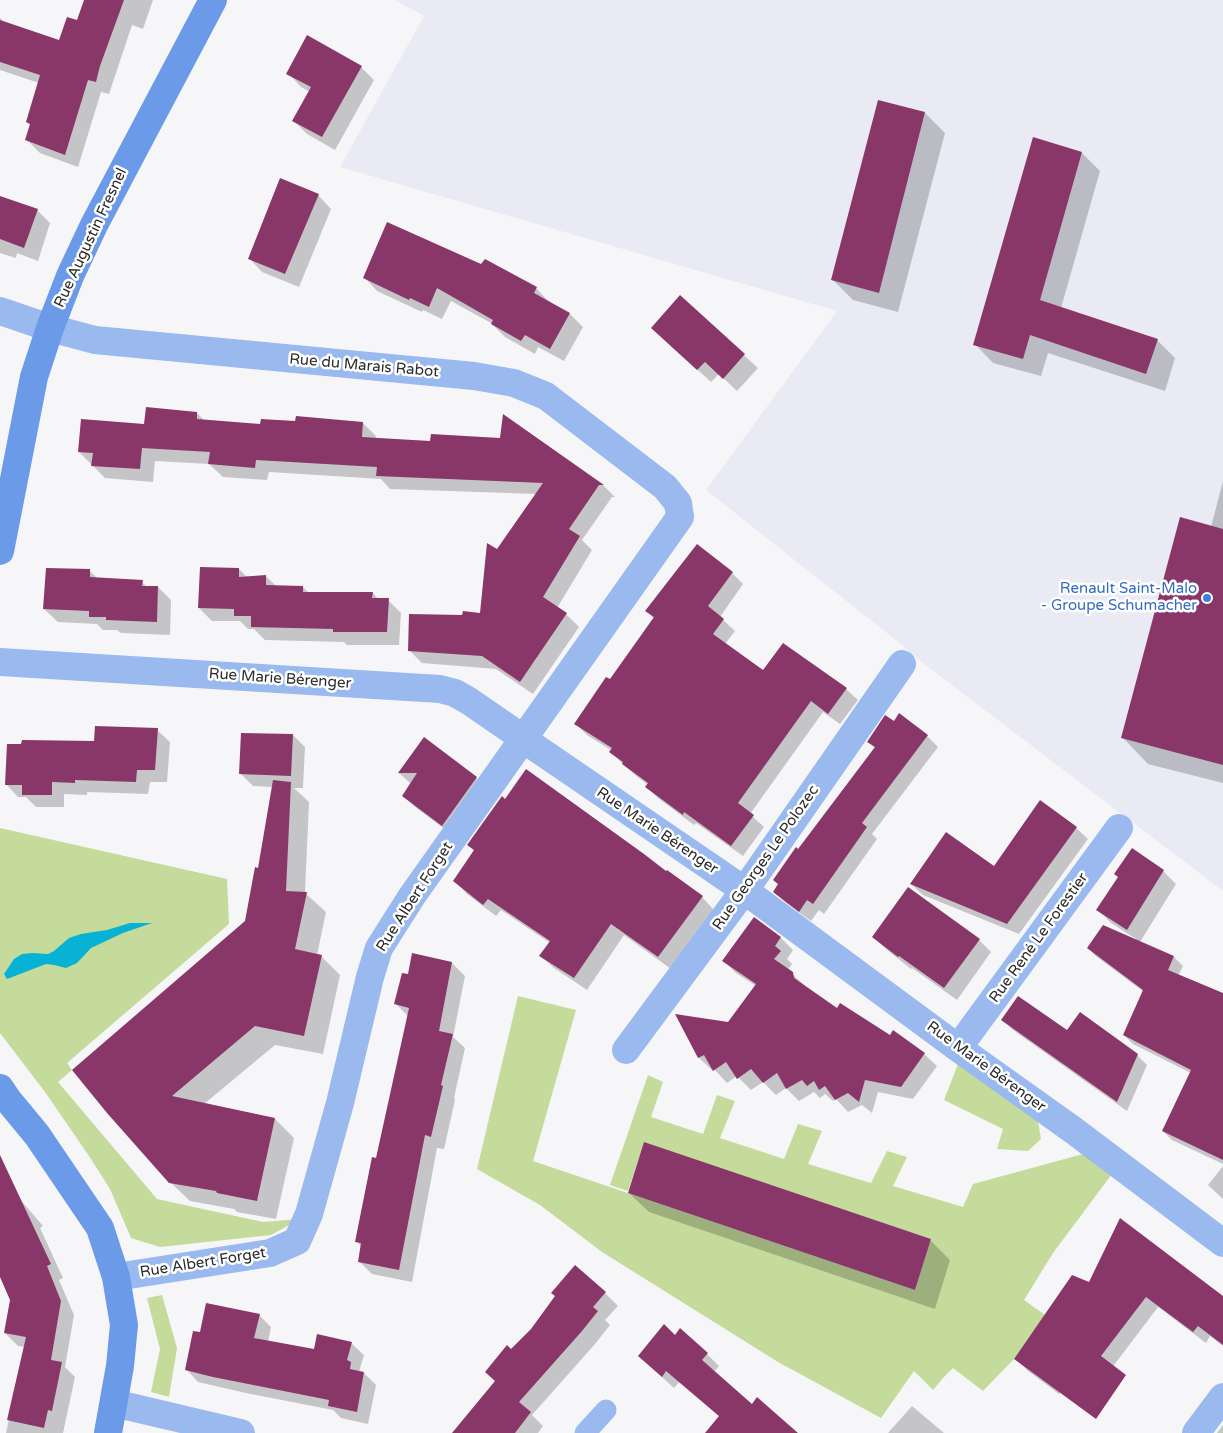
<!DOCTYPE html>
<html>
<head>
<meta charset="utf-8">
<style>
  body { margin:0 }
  canvas { display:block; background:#f6f6f9 }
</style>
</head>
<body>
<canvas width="1223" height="1433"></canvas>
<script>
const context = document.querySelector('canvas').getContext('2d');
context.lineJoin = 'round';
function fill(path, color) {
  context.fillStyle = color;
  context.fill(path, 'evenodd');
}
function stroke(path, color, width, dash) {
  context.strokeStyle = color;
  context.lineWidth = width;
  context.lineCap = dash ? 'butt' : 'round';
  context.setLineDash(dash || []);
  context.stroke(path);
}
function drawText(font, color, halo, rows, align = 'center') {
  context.font = font + ' "Varela Round",sans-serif';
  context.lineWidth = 5;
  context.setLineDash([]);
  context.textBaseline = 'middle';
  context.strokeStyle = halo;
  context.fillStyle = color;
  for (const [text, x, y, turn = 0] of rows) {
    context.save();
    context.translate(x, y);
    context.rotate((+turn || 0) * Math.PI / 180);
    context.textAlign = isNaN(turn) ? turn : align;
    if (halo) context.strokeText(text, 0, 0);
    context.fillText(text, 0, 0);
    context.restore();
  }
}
fill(new Path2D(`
  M 395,0 L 1223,0 L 1223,891 L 924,664 L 902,645 L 706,490 L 837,311 L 340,167 L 424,16 Z`), '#eaeaf5');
fill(new Path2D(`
  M 0,828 L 227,879 L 229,924 L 67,1063 L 72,1070 L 58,1082 L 157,1199 L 263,1222 L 300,1219 L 271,1235 L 160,1247 L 131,1238 L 110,1189 L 89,1156 L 45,1092 L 0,1033 Z
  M 518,996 L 576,1010 L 533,1161 L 915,1290 L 931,1239 L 644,1143 L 628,1191 L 610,1185 L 648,1075 L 663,1082 L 651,1117 L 703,1134 L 717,1095 L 735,1101 L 720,1138 L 784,1159 L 798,1124 L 822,1131 L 808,1164 L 871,1183 L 887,1151 L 907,1157 L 893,1186 L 963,1207 L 973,1184 L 1083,1154 L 1112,1174 L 1053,1253 L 1024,1300 L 1045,1315 L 1014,1359 L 983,1391 L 953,1368 L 943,1378 L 933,1390 L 914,1371 L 881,1418 L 778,1362 L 602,1252 L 540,1205 L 477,1169 Z
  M 958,1064 L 1038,1121 L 1041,1139 L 1028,1151 L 997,1149 L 1003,1129 L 944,1100 Z
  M 162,1295 L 177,1348 L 169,1397 L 151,1392 L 160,1349 L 147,1298 Z`), '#c4db9b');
fill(new Path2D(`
  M 130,923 L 152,923 L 123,933 L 91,948 L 77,963 L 66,968 L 54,965 L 46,964 L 7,979 L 4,974 L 14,959 L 22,954 L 33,953 L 48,954 L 54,951 L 69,938 L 81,934 L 107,930 Z`), '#08b2d4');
fill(new Path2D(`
  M 87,0 L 153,0 L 143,29 L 132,25 L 109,94 L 101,92 L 78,167 L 40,153 L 27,140 L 31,125 L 27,122 L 39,83 L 0,70 L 0,18 L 5,23 L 60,42 L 78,22 Z
  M 361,67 L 374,80 L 335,150 L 307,134 L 294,121 L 310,92 L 301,87 L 288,73 Z
  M 879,102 L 925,113 L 945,133 L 898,312 L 853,300 L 833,280 Z
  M 1082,153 L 1100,171 L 1061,308 L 1157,340 L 1175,358 L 1165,391 L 1048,353 L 1041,376 L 993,363 L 975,344 Z
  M 318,195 L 331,209 L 299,287 L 262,272 L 249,258 Z
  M 0,197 L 37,210 L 50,223 L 38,261 L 17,253 L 16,258 L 0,253 Z
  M 364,277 L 536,288 L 549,302 L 570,314 L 583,327 L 564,361 L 538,347 L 535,354 L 505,337 L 491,323 L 451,301 L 442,319 L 423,310 L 422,312 L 377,291 Z
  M 680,297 L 758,368 L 737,391 L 719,374 L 711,382 L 666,341 Z
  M 197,413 L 205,421 L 261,425 L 297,422 L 363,423 L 376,436 L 375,439 L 432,442 L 501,440 L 504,416 L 604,486 L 615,497 L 612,497 L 582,540 L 592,550 L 557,608 L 566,614 L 579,627 L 533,694 L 496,669 L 422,663 L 409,650 L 481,615 L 497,551 L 537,494 L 390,489 L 381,479 L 269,472 L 267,480 L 223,477 L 209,464 L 155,461 L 153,482 L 105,478 L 79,452 L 145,426 Z
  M 1223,481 L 1223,783 L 1148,764 L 1123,738 L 1211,527 Z
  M 239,569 L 247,577 L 266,576 L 276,586 L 303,587 L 309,593 L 373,593 L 379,600 L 388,600 L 401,613 L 399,645 L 347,645 L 344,642 L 265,640 L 254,629 L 248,629 L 240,621 L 212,621 L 199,608 Z
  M 89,570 L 98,579 L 142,582 L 147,587 L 158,587 L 171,600 L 170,635 L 121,633 L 117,630 L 103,630 L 97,624 L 58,622 L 44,609 Z
  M 732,573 L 743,584 L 720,617 L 735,631 L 725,644 L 764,672 L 783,645 L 846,689 L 858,700 L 840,724 L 823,712 L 750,814 L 764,827 L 743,856 L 696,823 L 694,825 L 658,798 L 647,787 L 648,785 L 635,775 L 610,752 L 611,750 L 587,735 L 576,724 L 610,681 L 654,619 L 647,611 Z
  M 900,715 L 927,736 L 938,747 L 872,834 L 877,839 L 824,914 L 819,910 L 811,921 L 785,902 L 774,892 L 798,850 L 875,748 L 869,742 L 894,723 Z
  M 157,730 L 170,742 L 167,782 L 150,782 L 148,794 L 87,792 L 87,795 L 64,794 L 64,807 L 36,807 L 26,797 L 18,797 L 6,784 L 95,743 Z
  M 293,735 L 305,747 L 303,788 L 294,788 L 309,802 L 305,893 L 326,912 L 317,955 L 321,956 L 340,975 L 323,1054 L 275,1045 L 204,1104 L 275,1119 L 294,1138 L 276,1219 L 237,1212 L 234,1209 L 190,1201 L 170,1182 L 108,1112 L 246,922 L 259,869 L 273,787 L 253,786 L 241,774 Z
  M 424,738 L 476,778 L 487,789 L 454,836 L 415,807 L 404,796 L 412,783 L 410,783 L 399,773 Z
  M 1076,828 L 1088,839 L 1019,934 L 923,895 L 911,884 L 994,868 Z
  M 1163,871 L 1176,884 L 1140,942 L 1174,957 L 1183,966 L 1178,976 L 1223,994 L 1223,1164 L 1172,1140 L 1163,1131 L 1191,1073 L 1133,1044 L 1124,1035 L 1144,992 L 1097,957 L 1088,948 L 1135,940 L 1136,939 L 1111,923 L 1098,910 Z
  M 667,872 L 702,897 L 714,910 L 671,969 L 624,935 L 587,990 L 554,968 L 541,956 L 550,943 L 501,910 L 496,916 L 467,894 L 455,881 Z
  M 755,919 L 781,938 L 793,950 L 787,959 L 792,964 L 788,970 L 805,986 L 806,988 L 837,1009 L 924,1054 L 937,1066 L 913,1099 L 878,1092 L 872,1113 L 862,1105 L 848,1112 L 836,1099 L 833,1101 L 825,1094 L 820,1098 L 814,1092 L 799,1101 L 786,1088 L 776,1095 L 763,1082 L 751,1090 L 737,1076 L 727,1083 L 714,1069 L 712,1070 L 699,1058 L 678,1015 L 728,1023 L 756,986 L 736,973 L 724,961 Z
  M 873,937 L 979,940 L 991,952 L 957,1000 L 912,968 L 911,969 L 886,949 Z
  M 452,963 L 465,976 L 453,1037 L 465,1048 L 454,1098 L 455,1100 L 444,1149 L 437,1148 L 412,1282 L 372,1274 L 359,1261 L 362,1247 L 356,1241 L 377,1159 L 408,1016 L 396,1004 L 409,975 Z
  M 1003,1020 L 1067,1032 L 1137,1055 L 1147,1065 L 1127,1111 L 1013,1030 Z
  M 1223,1166 L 1223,1199 L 1208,1185 Z
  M 0,1176 L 43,1226 L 40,1228 L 63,1278 L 59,1280 L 74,1315 L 65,1367 L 75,1377 L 63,1433 L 6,1433 L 25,1347 L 18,1346 L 5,1333 L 11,1300 L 0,1273 Z
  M 629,1193 L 930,1240 L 950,1260 L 935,1309 L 649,1212 Z
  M 1090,1284 L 1223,1297 L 1223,1346 L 1210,1336 L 1206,1343 L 1158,1307 L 1108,1373 L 1088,1357 L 1059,1394 L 1028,1371 L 1016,1359 Z
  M 605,1293 L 618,1306 L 605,1320 L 610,1325 L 595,1344 L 532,1415 L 543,1426 L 538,1433 L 453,1433 L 496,1382 L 511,1350 Z
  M 259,1315 L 271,1327 L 268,1342 L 315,1351 L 351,1343 L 364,1355 L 359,1372 L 364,1373 L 376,1385 L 368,1424 L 341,1418 L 333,1410 L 246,1393 L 198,1382 L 186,1369 L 201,1333 Z
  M 675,1336 L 707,1354 L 719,1366 L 714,1372 L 752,1405 L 796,1433 L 718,1433 L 720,1417 L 679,1382 L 674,1388 L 652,1368 Z
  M 912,1406 L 944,1433 L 888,1433 Z
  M 1223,1425 L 1223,1433 L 1217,1433 Z`), '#0003');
fill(new Path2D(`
  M 84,0 L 124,0 L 100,66 L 96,82 L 88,80 L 65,155 L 25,140 L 30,124 L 26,122 L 40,75 L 0,62 L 0,20 L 59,40 L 67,17 L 77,20 Z
  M 307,35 L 362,66 L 322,137 L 292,121 L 311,87 L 286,74 Z
  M 878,100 L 925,112 L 879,293 L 831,280 Z
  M 1033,137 L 1082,152 L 1040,300 L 1158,339 L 1146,374 L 1030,335 L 1023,359 L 973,345 Z
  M 280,178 L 319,194 L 285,274 L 248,259 Z
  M 0,196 L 38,209 L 24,248 L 0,239 Z
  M 387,222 L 481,264 L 485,259 L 537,287 L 534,293 L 570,313 L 550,349 L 525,335 L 521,341 L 491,324 L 493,320 L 437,288 L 429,307 L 410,298 L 409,300 L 363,278 Z
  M 680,295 L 745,354 L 723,379 L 705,362 L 697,370 L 651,328 Z
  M 146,407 L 197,412 L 197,419 L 260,424 L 261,419 L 295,421 L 296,416 L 363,422 L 362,437 L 430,441 L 431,434 L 500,438 L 503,414 L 604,485 L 599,485 L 569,529 L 580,536 L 543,597 L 567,613 L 520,682 L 482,656 L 408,651 L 409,614 L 462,615 L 463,611 L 480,613 L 487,543 L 497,549 L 543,483 L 376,476 L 377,467 L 256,460 L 255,468 L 208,464 L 210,452 L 142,448 L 140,469 L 91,466 L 93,453 L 78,452 L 81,419 L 144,424 Z
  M 1180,517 L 1223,529 L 1223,765 L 1121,738 Z
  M 697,544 L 733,572 L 708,606 L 724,619 L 713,634 L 763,670 L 783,643 L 847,688 L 828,714 L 811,701 L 738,803 L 754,815 L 731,846 L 684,812 L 683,815 L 645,787 L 648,783 L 622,764 L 623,762 L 609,752 L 612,748 L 574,724 L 606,677 L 610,679 L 654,617 L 645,611 Z
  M 200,567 L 239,568 L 239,577 L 266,575 L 266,585 L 303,586 L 303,592 L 373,592 L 372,598 L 389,598 L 387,632 L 333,632 L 333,629 L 251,627 L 251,616 L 234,616 L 234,609 L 198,608 Z
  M 46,568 L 90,569 L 90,577 L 143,580 L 142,586 L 158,586 L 157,622 L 106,620 L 106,617 L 89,617 L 89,611 L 43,609 Z
  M 899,713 L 928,735 L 862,823 L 867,827 L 813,904 L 807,900 L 799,912 L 773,892 L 778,884 L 773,880 L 796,847 L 798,849 L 875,747 L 867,742 L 885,715 L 894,721 Z
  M 95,726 L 158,728 L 155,770 L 137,770 L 136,782 L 75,780 L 75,783 L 52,782 L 52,795 L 22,795 L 22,785 L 5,785 L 7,744 L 21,744 L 22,740 L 94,741 Z
  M 241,733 L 293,734 L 291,776 L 239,774 Z
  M 424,737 L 477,777 L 442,826 L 402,796 L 417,773 L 398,773 Z
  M 526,769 L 644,854 L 666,871 L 667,870 L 703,896 L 658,957 L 611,924 L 574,978 L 539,956 L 550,941 L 488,899 L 483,905 L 453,881 L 474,850 L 467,845 L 502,796 L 505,799 Z
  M 273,780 L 291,782 L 286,891 L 307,892 L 295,949 L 322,955 L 304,1036 L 255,1026 L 172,1096 L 275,1118 L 257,1201 L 217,1193 L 216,1191 L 169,1183 L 107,1113 L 72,1070 L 245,921 L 255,867 L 258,868 Z
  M 1040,800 L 1077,827 L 1007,924 L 910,884 L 946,832 L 994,866 Z
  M 1132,848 L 1164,870 L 1127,930 L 1096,910 L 1118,877 L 1114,874 Z
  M 908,887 L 980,939 L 944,988 L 899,956 L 898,957 L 872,937 Z
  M 754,917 L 781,937 L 775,946 L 781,951 L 774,959 L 793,972 L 794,978 L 837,1008 L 840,1003 L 890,1035 L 893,1030 L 925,1053 L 901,1087 L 865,1080 L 859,1102 L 848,1093 L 835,1100 L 825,1086 L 819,1090 L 814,1081 L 807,1086 L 802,1080 L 786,1089 L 777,1073 L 763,1083 L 751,1069 L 737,1079 L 726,1062 L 713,1071 L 704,1055 L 698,1058 L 675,1014 L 728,1022 L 756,984 L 722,961 Z
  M 1103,925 L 1174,956 L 1168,970 L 1223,993 L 1223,1160 L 1162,1131 L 1191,1070 L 1123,1035 L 1143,990 L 1087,948 Z
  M 412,953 L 452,962 L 439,1031 L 453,1034 L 441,1085 L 443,1086 L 431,1137 L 425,1135 L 399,1270 L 358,1262 L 361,1243 L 355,1242 L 372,1157 L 376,1158 L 409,1008 L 394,1004 L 402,973 L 408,974 Z
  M 1018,996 L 1067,1030 L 1080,1012 L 1138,1054 L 1117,1102 L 1001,1020 Z
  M 644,1142 L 931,1239 L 915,1290 L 628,1193 Z
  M 0,1155 L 51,1264 L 47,1266 L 61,1301 L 51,1360 L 62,1362 L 52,1411 L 48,1410 L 44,1428 L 7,1420 L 26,1337 L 4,1333 L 10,1300 L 0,1277 Z
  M 1120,1218 L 1223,1296 L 1223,1345 L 1198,1326 L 1193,1332 L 1146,1297 L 1101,1356 L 1126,1375 L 1096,1419 L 1014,1359 L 1072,1275 L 1089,1282 Z
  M 575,1265 L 606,1292 L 593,1307 L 598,1311 L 582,1331 L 519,1402 L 531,1412 L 515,1433 L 452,1433 L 495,1381 L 485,1372 L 507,1345 L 511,1349 L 531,1329 L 555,1296 L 551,1293 Z
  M 206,1303 L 260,1314 L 254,1338 L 314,1349 L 317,1334 L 352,1342 L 347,1360 L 351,1362 L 350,1369 L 364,1372 L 357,1412 L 328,1406 L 329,1400 L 213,1377 L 185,1370 L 193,1331 L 200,1332 Z
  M 664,1324 L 675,1335 L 680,1328 L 708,1353 L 702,1360 L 752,1404 L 757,1397 L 798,1433 L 705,1433 L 719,1416 L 666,1371 L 662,1377 L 638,1356 Z`), '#893769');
stroke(new Path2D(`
  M 585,1433 L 606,1410`), '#9abaef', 21);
stroke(new Path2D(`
  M 0,311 L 50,328 L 95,340 L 474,376 L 514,383 L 546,396 L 665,487 L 678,503 L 680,517 L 412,896 L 379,948 L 370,977 L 340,1103 L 309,1214 L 297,1241 L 270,1253 L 116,1277
  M 0,662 L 440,689 L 455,693 L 469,701 L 514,732 L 523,739 L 744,890 L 958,1048 L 1073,1130 L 1223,1243
  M 958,1048 L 1119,828
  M 626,1050 L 749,884 L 902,664
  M 114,1403 L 241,1433
  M 1196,1433 L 1223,1397`), '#9abaef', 28);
stroke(new Path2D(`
  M 0,551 L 34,377 L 50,328 L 70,276 L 94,225 L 213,0
  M 0,1088 L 8,1100 L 37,1135 L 100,1228 L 116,1277 L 124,1325 L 120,1366 L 108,1433`), '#6b9be8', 28);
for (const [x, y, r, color] of [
  [1207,598,5,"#3f7fe0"]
]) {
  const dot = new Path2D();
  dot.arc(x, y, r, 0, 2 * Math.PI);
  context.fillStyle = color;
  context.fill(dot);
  stroke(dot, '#fff', 2);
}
drawText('15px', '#2a2a2b', '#fff', [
  ["Rue Augustin Fresnel",91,238,-65],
  ["Rue du Marais Rabot",364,366,5],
  ["Rue Marie Bérenger",280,679,4],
  ["Rue Marie Bérenger",657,831,34],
  ["Rue Georges Le Polozec",766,858,-55],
  ["Rue Albert Forget",415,897,-57],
  ["Rue René Le Forestier",1039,938,-54],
  ["Rue Marie Bérenger",986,1067,36],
  ["Rue Albert Forget",203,1263,-9]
]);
drawText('15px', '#366cbe', '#fff', [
  ["Renault Saint-Malo",1197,589],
  ["- Groupe Schumacher",1197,606]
], 'right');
</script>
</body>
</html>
